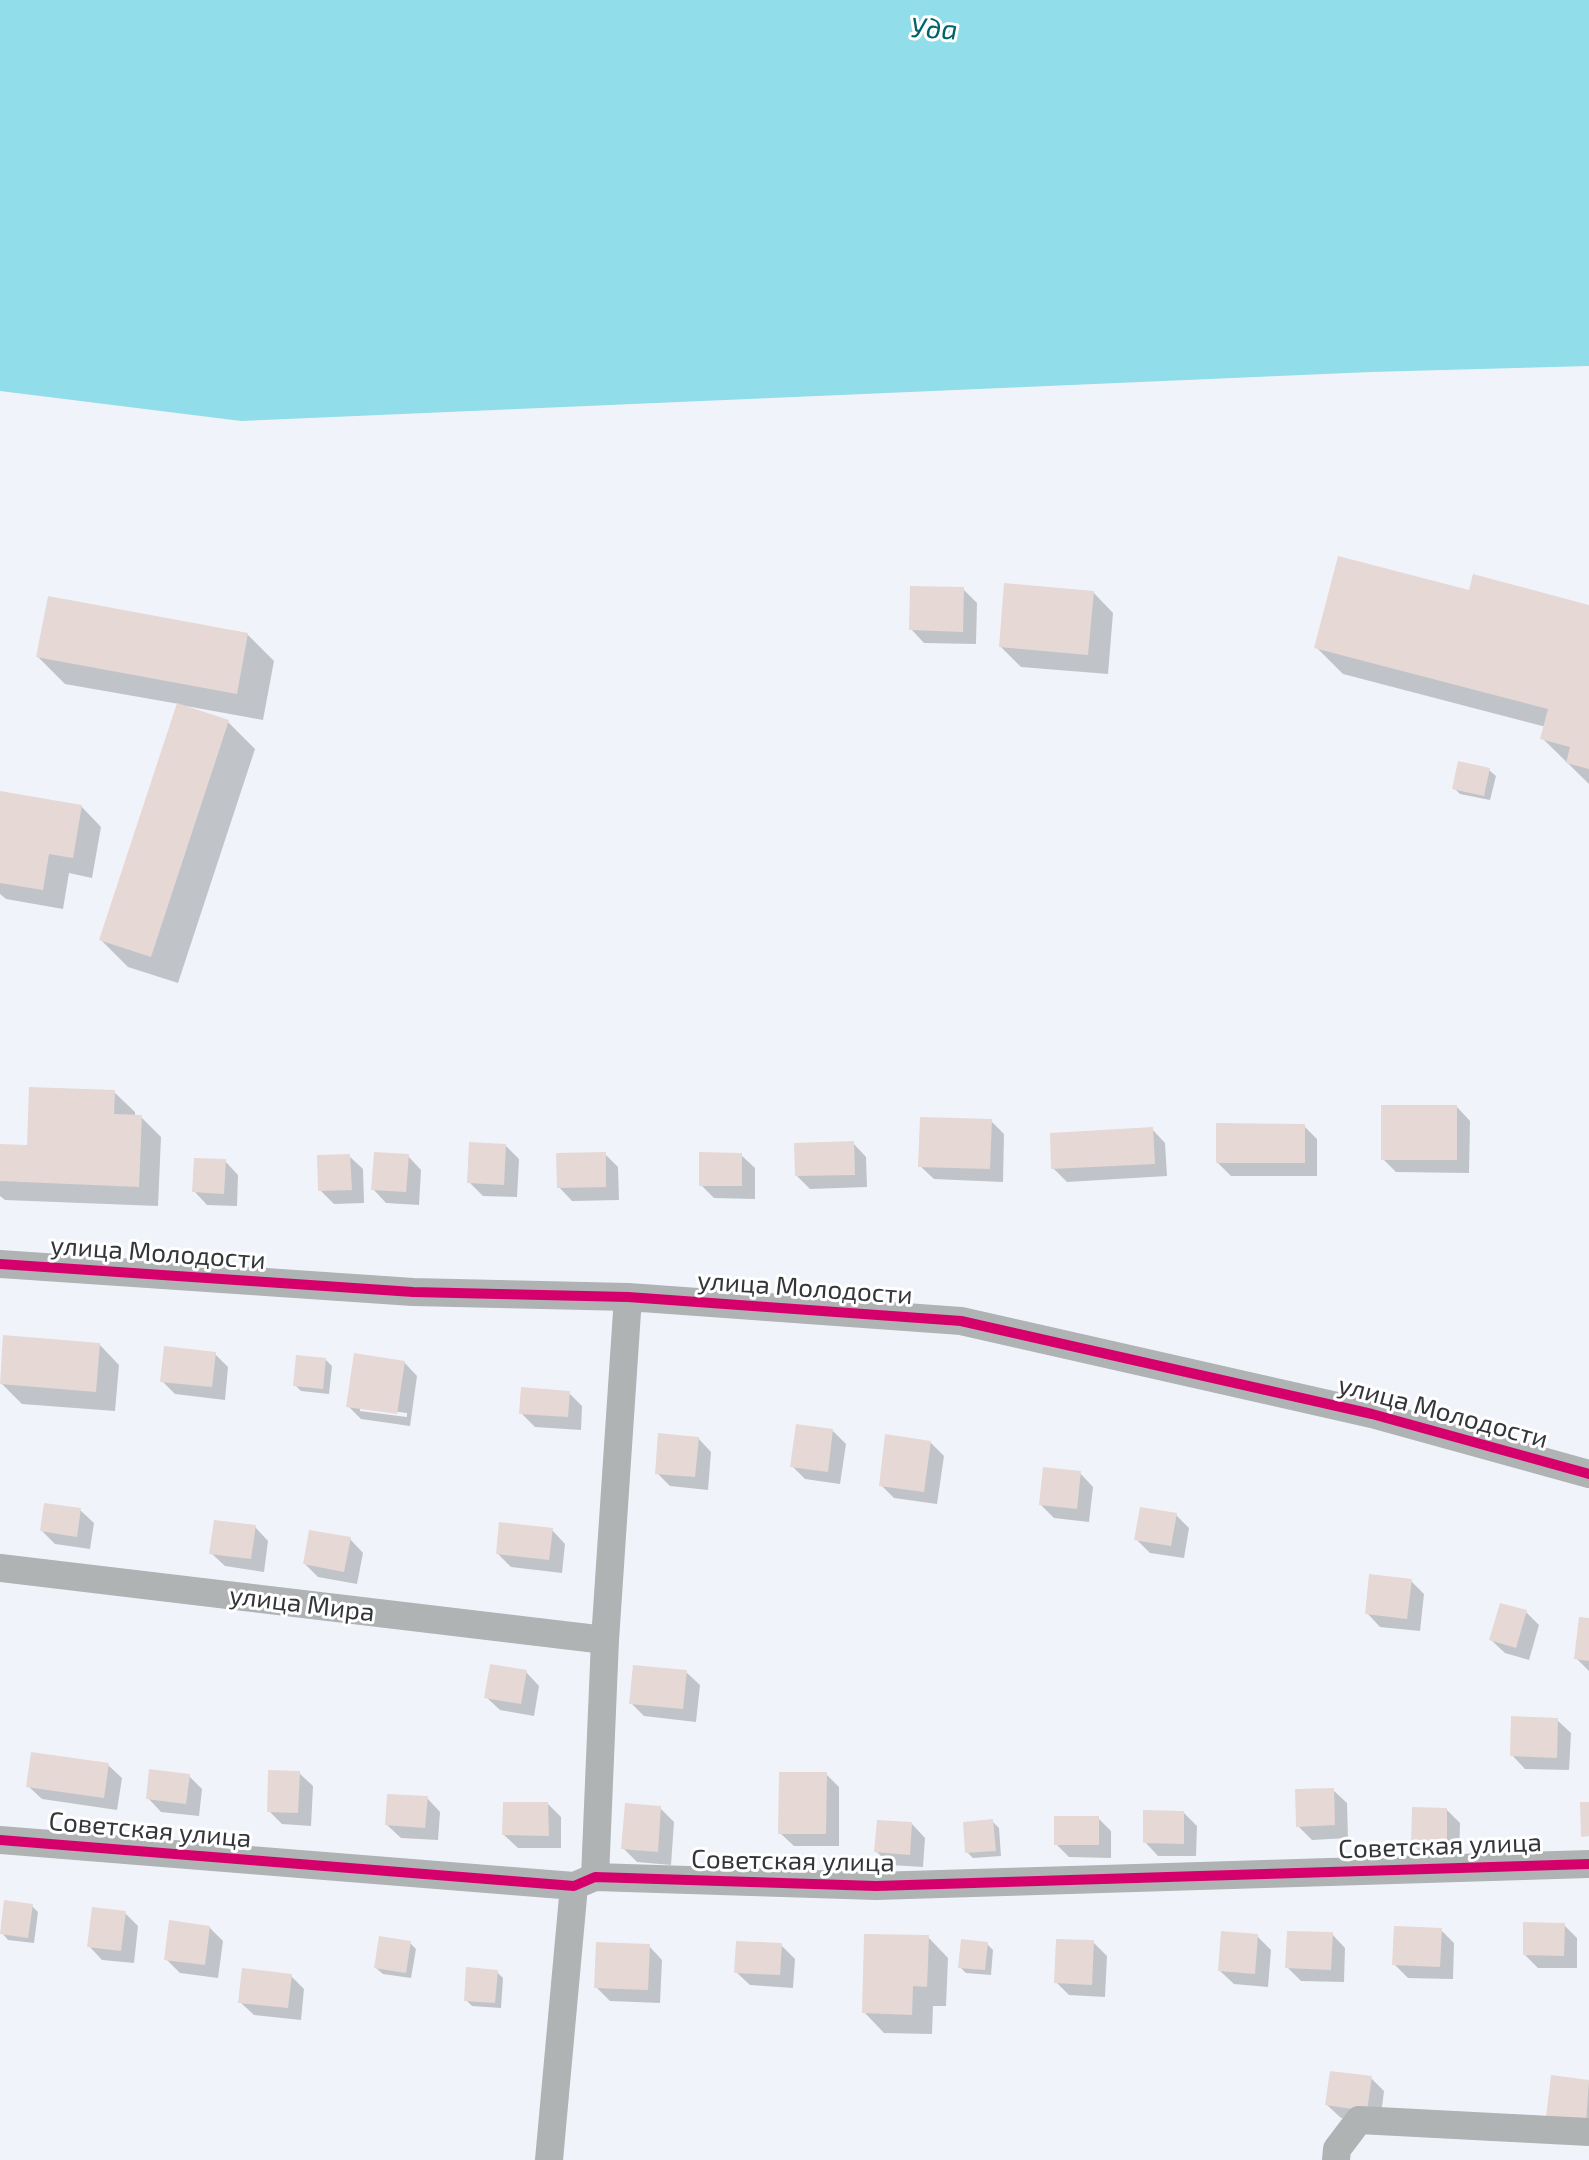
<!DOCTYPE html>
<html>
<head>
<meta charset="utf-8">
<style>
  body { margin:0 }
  canvas { display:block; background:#f0f4fa }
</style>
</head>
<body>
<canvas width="1589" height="2160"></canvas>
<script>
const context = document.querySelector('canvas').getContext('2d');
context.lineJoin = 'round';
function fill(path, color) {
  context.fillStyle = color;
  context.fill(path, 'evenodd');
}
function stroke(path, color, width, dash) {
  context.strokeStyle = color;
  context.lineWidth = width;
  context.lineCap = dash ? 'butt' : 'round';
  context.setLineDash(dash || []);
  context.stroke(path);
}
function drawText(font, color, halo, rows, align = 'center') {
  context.font = font + ' "Exo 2",sans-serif';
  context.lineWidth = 6;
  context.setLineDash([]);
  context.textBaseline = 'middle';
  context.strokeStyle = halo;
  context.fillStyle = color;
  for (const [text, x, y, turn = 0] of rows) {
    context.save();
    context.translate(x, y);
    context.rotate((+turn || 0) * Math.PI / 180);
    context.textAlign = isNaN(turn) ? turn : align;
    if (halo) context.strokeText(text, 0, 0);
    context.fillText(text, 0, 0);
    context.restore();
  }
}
fill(new Path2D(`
  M 0,0 L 1589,0 L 1589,366 L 1371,372 L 241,421 L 0,391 Z`), '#92ddea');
fill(new Path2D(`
  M 963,589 L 977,603 L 976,644 L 924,643 L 911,629 Z
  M 1093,592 L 1113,613 L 1108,674 L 1021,667 L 1001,647 Z
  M 1470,593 L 1589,607 L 1589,784 L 1543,739 L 1546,727 L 1343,674 L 1316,647 Z
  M 247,634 L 274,661 L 263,720 L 186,706 L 186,708 L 228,722 L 255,749 L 178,983 L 128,967 L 101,940 L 179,704 L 65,684 L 38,657 Z
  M 1489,770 L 1496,776 L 1490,800 L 1460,794 L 1454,788 Z
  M 0,796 L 81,806 L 101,827 L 92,878 L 69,873 L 63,909 L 6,899 L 0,894 Z
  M 114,1092 L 135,1112 L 135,1117 L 141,1117 L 161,1137 L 158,1206 L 5,1200 L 0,1196 L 0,1146 L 29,1147 Z
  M 1457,1107 L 1470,1121 L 1469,1173 L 1396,1172 L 1383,1159 Z
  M 991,1121 L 1004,1134 L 1003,1182 L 934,1179 L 920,1166 Z
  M 1304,1126 L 1317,1139 L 1317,1176 L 1231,1176 L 1218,1163 Z
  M 1152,1129 L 1165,1143 L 1167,1176 L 1067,1182 L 1053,1168 Z
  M 853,1143 L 866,1157 L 867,1187 L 810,1189 L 797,1176 Z
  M 506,1146 L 519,1159 L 517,1197 L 483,1196 L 469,1182 Z
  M 605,1154 L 618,1167 L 619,1200 L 572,1201 L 559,1187 Z
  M 741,1155 L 755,1168 L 755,1199 L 714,1198 L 701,1185 Z
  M 349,1156 L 363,1169 L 364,1203 L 334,1204 L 320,1190 Z
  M 408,1156 L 421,1170 L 419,1205 L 386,1203 L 373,1189 Z
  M 225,1161 L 238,1175 L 237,1206 L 207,1205 L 194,1191 Z
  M 99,1344 L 119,1365 L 115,1411 L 22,1404 L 1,1383 Z
  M 215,1354 L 228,1367 L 225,1400 L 175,1394 L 162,1381 Z
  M 326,1360 L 332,1366 L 329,1394 L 301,1391 L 295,1385 Z
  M 404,1362 L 417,1376 L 410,1426 L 361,1419 L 348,1406 ZM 360,1407 L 407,1413 L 407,1417 L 360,1411 Z
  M 569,1393 L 582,1406 L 581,1430 L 535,1427 L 521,1413 Z
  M 833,1431 L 846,1444 L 840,1484 L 805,1479 L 792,1466 Z
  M 698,1438 L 711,1452 L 708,1490 L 670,1486 L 657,1473 Z
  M 930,1442 L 944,1456 L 937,1504 L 894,1498 L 881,1485 Z
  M 1080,1473 L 1093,1487 L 1089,1522 L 1054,1518 L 1041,1505 Z
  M 80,1510 L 94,1523 L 90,1549 L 55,1544 L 42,1531 Z
  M 1176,1515 L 1189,1528 L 1184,1558 L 1150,1553 L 1137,1540 Z
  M 255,1527 L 268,1541 L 264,1572 L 225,1566 L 211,1553 Z
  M 552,1530 L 565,1544 L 562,1573 L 511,1567 L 498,1554 Z
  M 350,1539 L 363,1553 L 357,1584 L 318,1577 L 305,1564 Z
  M 1411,1581 L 1424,1594 L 1420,1631 L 1380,1627 L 1367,1613 Z
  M 1526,1612 L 1539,1625 L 1529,1660 L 1505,1653 L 1491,1640 Z
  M 1589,1620 L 1589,1671 L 1576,1658 Z
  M 526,1672 L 539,1686 L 534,1716 L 500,1710 L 486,1697 Z
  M 686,1672 L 700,1685 L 696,1722 L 644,1716 L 631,1703 Z
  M 1557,1720 L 1571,1733 L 1569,1770 L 1525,1769 L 1512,1755 Z
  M 108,1765 L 122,1778 L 117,1810 L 42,1799 L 28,1786 Z
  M 299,1773 L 313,1786 L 311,1826 L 282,1824 L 269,1811 Z
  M 826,1774 L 839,1787 L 839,1846 L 794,1846 L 780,1833 Z
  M 189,1776 L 202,1789 L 199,1816 L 161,1812 L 148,1798 Z
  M 1333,1790 L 1347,1803 L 1348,1838 L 1312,1840 L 1298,1826 Z
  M 427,1798 L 440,1812 L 438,1840 L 401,1838 L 387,1825 Z
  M 548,1804 L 561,1817 L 561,1848 L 518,1848 L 504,1835 Z
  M 660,1808 L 674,1822 L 671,1865 L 637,1862 L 623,1848 Z
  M 1447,1810 L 1460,1823 L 1459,1858 L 1427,1858 L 1413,1845 Z
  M 1184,1813 L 1197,1826 L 1196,1856 L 1158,1856 L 1145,1842 Z
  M 1098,1818 L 1111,1831 L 1111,1858 L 1069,1857 L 1056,1844 Z
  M 993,1822 L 999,1828 L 1001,1856 L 973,1858 L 967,1852 Z
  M 912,1824 L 925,1838 L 923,1867 L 890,1865 L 876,1851 Z
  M 32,1906 L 38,1912 L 34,1943 L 8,1940 L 2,1933 Z
  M 125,1913 L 138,1926 L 134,1963 L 102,1960 L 89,1946 Z
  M 1564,1925 L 1577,1938 L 1577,1968 L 1538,1968 L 1525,1955 Z
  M 209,1927 L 223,1941 L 218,1978 L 180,1973 L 166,1959 Z
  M 1441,1930 L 1454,1943 L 1453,1979 L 1408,1978 L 1394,1964 Z
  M 1332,1934 L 1345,1948 L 1344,1982 L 1301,1981 L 1287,1967 Z
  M 1257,1936 L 1271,1950 L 1268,1987 L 1234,1984 L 1220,1971 Z
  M 928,1937 L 948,1958 L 946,2006 L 933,2006 L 932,2034 L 884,2033 L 864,2012 Z
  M 1093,1942 L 1107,1956 L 1105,1997 L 1069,1995 L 1056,1982 Z
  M 410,1943 L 416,1949 L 411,1978 L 383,1974 L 376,1968 Z
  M 987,1944 L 993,1950 L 991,1975 L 966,1973 L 960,1967 Z
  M 781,1945 L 795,1959 L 793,1988 L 750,1985 L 736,1972 Z
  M 649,1946 L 662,1960 L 660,2003 L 610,2001 L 596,1987 Z
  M 497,1972 L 503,1978 L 501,2008 L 472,2006 L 466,2000 Z
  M 291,1976 L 304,1989 L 301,2020 L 254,2015 L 240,2002 Z
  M 1371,2078 L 1384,2091 L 1380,2123 L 1341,2118 L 1327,2105 Z
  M 1553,2078 L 1589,2082 L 1589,2134 Z`), '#0003');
fill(new Path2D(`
  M 1338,556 L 1469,590 L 1473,574 L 1589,605 L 1589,769 L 1566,763 L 1570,747 L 1540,739 L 1548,709 L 1314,648 Z
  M 1004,583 L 1094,591 L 1088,655 L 999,647 Z
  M 910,586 L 964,587 L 963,632 L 909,630 Z
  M 48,596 L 248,633 L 237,694 L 36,657 Z
  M 177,703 L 229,720 L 151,957 L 99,940 Z
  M 1458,761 L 1490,768 L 1484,796 L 1452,789 Z
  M 0,791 L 82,805 L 73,858 L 49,854 L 43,890 L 0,883 Z
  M 29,1087 L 115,1090 L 114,1114 L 142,1115 L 139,1187 L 0,1181 L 0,1144 L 27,1145 Z
  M 1381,1105 L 1457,1105 L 1457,1160 L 1381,1160 Z
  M 920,1117 L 992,1119 L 990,1169 L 918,1167 Z
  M 1216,1123 L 1305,1124 L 1305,1163 L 1216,1163 Z
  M 1153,1127 L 1155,1164 L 1051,1169 L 1050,1133 Z
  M 854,1141 L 855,1175 L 795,1176 L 794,1143 Z
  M 469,1142 L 506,1144 L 504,1185 L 467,1183 Z
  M 374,1152 L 409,1154 L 406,1192 L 371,1190 Z
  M 606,1152 L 606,1187 L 557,1188 L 556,1153 Z
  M 699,1152 L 742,1153 L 742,1186 L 699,1186 Z
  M 350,1154 L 352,1190 L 318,1191 L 317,1155 Z
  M 194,1158 L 226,1159 L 224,1194 L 192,1192 Z
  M 3,1335 L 100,1343 L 96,1392 L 0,1384 Z
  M 164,1346 L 216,1352 L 212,1387 L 160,1382 Z
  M 354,1353 L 405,1361 L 397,1414 L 346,1407 Z
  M 296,1355 L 326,1358 L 323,1389 L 293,1386 Z
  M 521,1387 L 570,1391 L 568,1417 L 519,1414 Z
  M 796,1424 L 833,1429 L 828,1472 L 790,1467 Z
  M 658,1433 L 699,1437 L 695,1477 L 655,1474 Z
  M 885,1434 L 931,1441 L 924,1492 L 879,1486 Z
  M 1043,1467 L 1081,1471 L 1077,1509 L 1039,1505 Z
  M 44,1503 L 81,1508 L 77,1537 L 40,1531 Z
  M 1140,1507 L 1177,1513 L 1171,1546 L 1134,1540 Z
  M 214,1520 L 256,1525 L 251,1559 L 209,1554 Z
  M 499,1522 L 553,1528 L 549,1560 L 496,1554 Z
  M 309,1530 L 351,1537 L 344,1572 L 303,1564 Z
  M 1369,1574 L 1412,1579 L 1407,1619 L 1365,1614 Z
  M 1500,1603 L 1527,1610 L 1516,1648 L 1489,1640 Z
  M 1579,1617 L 1589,1618 L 1589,1661 L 1574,1659 Z
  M 490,1664 L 527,1670 L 521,1704 L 484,1698 Z
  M 633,1665 L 687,1670 L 683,1709 L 629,1704 Z
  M 1511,1716 L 1558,1718 L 1557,1758 L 1510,1756 Z
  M 31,1752 L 109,1763 L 104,1798 L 26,1787 Z
  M 149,1769 L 190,1774 L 186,1804 L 146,1799 Z
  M 268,1770 L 300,1771 L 298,1813 L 267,1812 Z
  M 779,1772 L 827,1772 L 826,1834 L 778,1834 Z
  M 1334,1788 L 1335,1825 L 1296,1827 L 1295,1789 Z
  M 387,1794 L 428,1796 L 425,1828 L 385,1825 Z
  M 503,1802 L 548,1802 L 549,1836 L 502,1835 Z
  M 1580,1802 L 1589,1802 L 1589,1836 L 1581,1837 Z
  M 625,1803 L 661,1806 L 658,1852 L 621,1849 Z
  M 1412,1807 L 1447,1808 L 1447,1846 L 1411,1845 Z
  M 1143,1810 L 1184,1811 L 1184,1844 L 1143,1843 Z
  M 1054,1816 L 1099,1816 L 1099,1845 L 1054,1845 Z
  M 993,1819 L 996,1851 L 965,1853 L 963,1822 Z
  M 877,1820 L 912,1822 L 910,1855 L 874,1852 Z
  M 4,1900 L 33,1904 L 28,1938 L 0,1934 Z
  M 92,1907 L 126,1911 L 121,1951 L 87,1947 Z
  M 169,1920 L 210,1926 L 205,1965 L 164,1960 Z
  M 1523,1922 L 1565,1923 L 1564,1956 L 1523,1955 Z
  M 1394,1926 L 1442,1928 L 1440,1967 L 1392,1965 Z
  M 1221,1931 L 1258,1934 L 1255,1974 L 1218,1971 Z
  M 1287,1931 L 1333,1932 L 1331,1970 L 1285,1968 Z
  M 864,1934 L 929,1935 L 927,1987 L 913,1986 L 912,2015 L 862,2013 Z
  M 379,1936 L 411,1941 L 406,1973 L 374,1968 Z
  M 961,1939 L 988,1942 L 985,1970 L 958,1968 Z
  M 1056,1939 L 1094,1940 L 1092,1985 L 1054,1983 Z
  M 736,1941 L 782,1943 L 780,1975 L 734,1973 Z
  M 596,1942 L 650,1944 L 648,1990 L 594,1988 Z
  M 466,1967 L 498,1970 L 495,2003 L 464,2001 Z
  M 242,1968 L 292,1974 L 288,2008 L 238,2003 Z
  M 1330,2071 L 1372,2076 L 1367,2111 L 1325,2105 Z
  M 1551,2075 L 1589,2080 L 1586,2123 L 1546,2117 Z`), '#e6d8d5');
stroke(new Path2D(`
  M 0,1264 L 413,1292 L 628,1297 L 961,1321 L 1372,1414 L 1589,1474
  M 0,1568 L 605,1640
  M 0,1840 L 574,1886 L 595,1877 L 876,1886 L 1589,1864
  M 595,1877 L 605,1640 L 628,1297
  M 549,2160 L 574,1886
  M 1336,2160 L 1337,2149 L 1359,2120 L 1589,2132`), '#afb3b4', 28);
stroke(new Path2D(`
  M 0,1264 L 413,1292 L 628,1297 L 961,1321 L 1372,1414 L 1589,1474
  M 0,1840 L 574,1886 L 595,1877 L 876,1886 L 1589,1864`), '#d6006c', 10);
drawText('26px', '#34363a', '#fff', [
  ["улица Молодости",158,1253,4],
  ["улица Молодости",805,1288,4],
  ["улица Молодости",1443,1412,15],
  ["улица Мира",302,1604,7],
  ["Советская улица",150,1830,5],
  ["Советская улица",1440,1846,-2],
  ["Советская улица",793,1861,1]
]);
drawText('italic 28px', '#00626d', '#fff', [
  ["Уда",934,29,3]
]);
</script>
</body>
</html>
